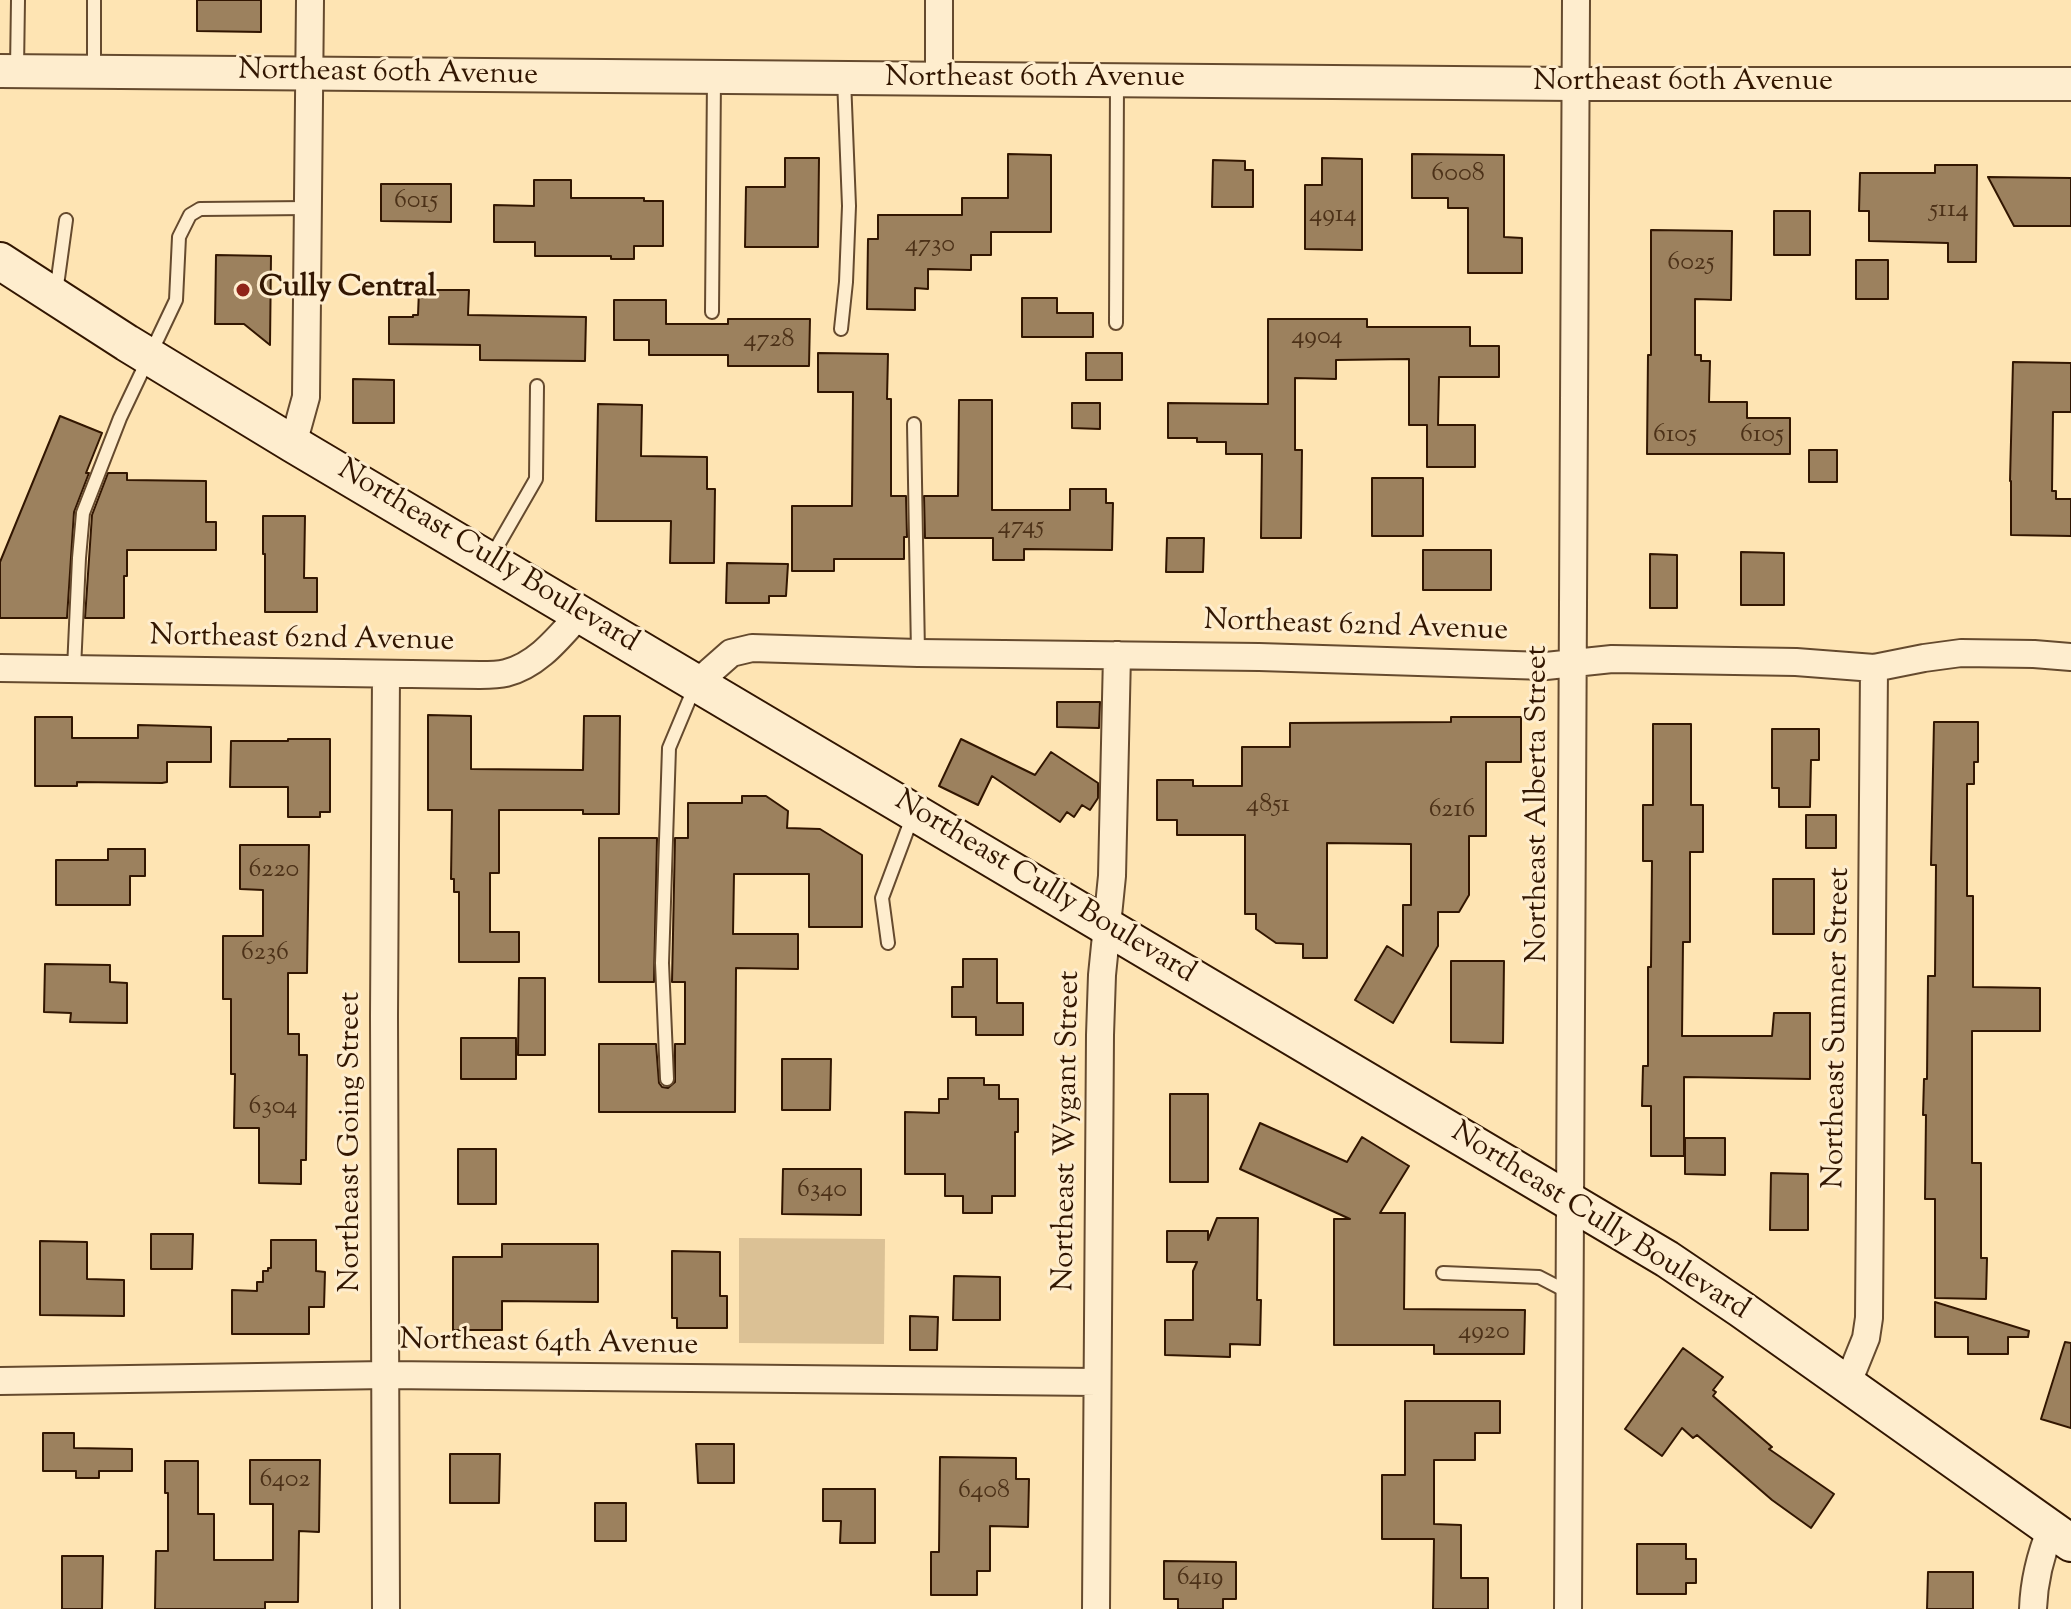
<!DOCTYPE html>
<html>
<head>
<meta charset="utf-8">
<style>
  body { margin:0 }
  canvas { display:block; background:#fee4b3 }
</style>
</head>
<body>
<canvas width="2071" height="1609"></canvas>
<script>
const context = document.querySelector('canvas').getContext('2d');
context.lineJoin = 'round';
function fill(path, color) {
  context.fillStyle = color;
  context.fill(path, 'evenodd');
}
function stroke(path, color, width, dash) {
  context.strokeStyle = color;
  context.lineWidth = width;
  context.lineCap = dash ? 'butt' : 'round';
  context.setLineDash(dash || []);
  context.stroke(path);
}
function drawText(font, color, halo, rows, align = 'center') {
  context.font = font + ' "Sorts Mill Goudy",serif';
  context.lineWidth = 6;
  context.setLineDash([]);
  context.textBaseline = 'middle';
  context.strokeStyle = halo;
  context.fillStyle = color;
  for (const [text, x, y, turn = 0] of rows) {
    context.save();
    context.translate(x, y);
    context.rotate((+turn || 0) * Math.PI / 180);
    context.textAlign = isNaN(turn) ? turn : align;
    if (halo) context.strokeText(text, 0, 0);
    context.fillText(text, 0, 0);
    context.restore();
  }
}
fill(new Path2D(`
  M 739,1238 L 885,1239 L 884,1344 L 739,1343 Z`), '#dbc195');
const building = new Path2D(`
  M 197,0 L 261,0 L 261,32 L 197,31 Z
  M 1008,154 L 1051,155 L 1051,232 L 991,232 L 991,255 L 971,255 L 971,270 L 928,269 L 928,289 L 915,288 L 915,310 L 867,309 L 868,239 L 878,239 L 878,215 L 962,215 L 962,198 L 1008,198 Z
  M 1412,154 L 1504,155 L 1504,237 L 1522,238 L 1522,273 L 1468,273 L 1468,208 L 1448,208 L 1448,198 L 1412,198 Z
  M 785,158 L 819,158 L 818,247 L 745,247 L 746,187 L 785,187 Z
  M 1322,158 L 1362,159 L 1362,250 L 1305,249 L 1305,185 L 1322,185 Z
  M 1213,160 L 1245,161 L 1245,170 L 1253,170 L 1253,207 L 1212,207 Z
  M 1935,165 L 1977,165 L 1976,262 L 1948,262 L 1948,243 L 1869,241 L 1869,211 L 1859,211 L 1860,173 L 1935,173 Z
  M 1988,177 L 2071,178 L 2071,226 L 2014,226 Z
  M 534,180 L 571,180 L 571,198 L 644,198 L 644,201 L 663,201 L 663,246 L 634,246 L 634,259 L 611,259 L 611,256 L 535,256 L 535,242 L 494,242 L 494,205 L 534,206 Z
  M 381,184 L 451,184 L 451,222 L 381,221 Z
  M 1774,211 L 1810,211 L 1810,255 L 1774,255 Z
  M 1651,230 L 1732,231 L 1731,300 L 1695,299 L 1695,355 L 1701,355 L 1701,361 L 1710,361 L 1709,402 L 1747,402 L 1747,418 L 1790,418 L 1790,454 L 1647,454 L 1648,355 L 1651,355 Z
  M 216,255 L 271,256 L 270,345 L 244,324 L 215,324 Z
  M 1856,260 L 1888,260 L 1888,299 L 1856,299 Z
  M 419,290 L 469,290 L 468,315 L 586,317 L 585,361 L 480,360 L 480,345 L 389,344 L 389,317 L 413,317 L 413,315 L 418,315 Z
  M 1022,298 L 1057,298 L 1057,313 L 1093,313 L 1093,337 L 1022,337 Z
  M 614,300 L 666,300 L 666,324 L 728,324 L 728,319 L 810,319 L 809,366 L 728,366 L 728,355 L 649,355 L 649,340 L 614,340 Z
  M 1268,319 L 1367,319 L 1367,327 L 1470,327 L 1470,346 L 1499,346 L 1499,377 L 1439,377 L 1438,425 L 1475,425 L 1475,467 L 1427,467 L 1427,425 L 1409,425 L 1409,359 L 1336,360 L 1336,379 L 1295,378 L 1295,450 L 1302,450 L 1301,538 L 1261,538 L 1262,454 L 1226,454 L 1226,442 L 1197,442 L 1197,438 L 1168,438 L 1168,403 L 1268,404 Z
  M 818,353 L 888,354 L 887,399 L 891,399 L 891,496 L 906,496 L 907,537 L 904,537 L 904,559 L 834,559 L 834,571 L 792,571 L 792,506 L 852,506 L 853,392 L 818,392 Z
  M 1086,353 L 1122,353 L 1122,380 L 1086,380 Z
  M 2013,362 L 2071,363 L 2071,412 L 2053,412 L 2052,491 L 2056,491 L 2056,499 L 2071,499 L 2071,536 L 2011,535 L 2011,481 L 2010,481 Z
  M 353,379 L 394,380 L 394,423 L 353,423 Z
  M 959,400 L 992,400 L 992,510 L 1070,510 L 1070,489 L 1106,489 L 1106,503 L 1113,503 L 1112,550 L 1024,549 L 1024,560 L 993,560 L 993,538 L 925,538 L 924,496 L 958,496 Z
  M 1072,403 L 1100,403 L 1100,429 L 1072,428 Z
  M 598,404 L 642,405 L 641,456 L 707,457 L 707,489 L 715,489 L 714,563 L 670,563 L 671,521 L 596,521 Z
  M 60,416 L 102,433 L 86,473 L 89,473 L 74,512 L 67,618 L 0,618 L 0,562 Z
  M 1809,450 L 1837,450 L 1837,482 L 1809,482 Z
  M 108,473 L 127,473 L 127,480 L 206,481 L 206,522 L 216,522 L 216,550 L 127,550 L 127,576 L 124,576 L 124,618 L 85,618 L 92,515 Z
  M 1372,478 L 1423,478 L 1423,536 L 1372,536 Z
  M 263,516 L 305,516 L 304,578 L 317,578 L 317,612 L 265,612 L 265,554 L 263,554 Z
  M 1167,538 L 1204,538 L 1203,572 L 1166,572 Z
  M 1423,550 L 1491,550 L 1491,590 L 1423,590 Z
  M 1741,552 L 1784,553 L 1784,605 L 1741,605 Z
  M 1650,554 L 1677,555 L 1677,608 L 1650,608 Z
  M 727,563 L 788,564 L 786,596 L 769,596 L 769,603 L 726,603 Z
  M 1057,702 L 1100,702 L 1099,728 L 1057,727 Z
  M 428,715 L 471,716 L 471,769 L 583,770 L 584,716 L 620,716 L 619,814 L 583,814 L 583,810 L 499,810 L 499,873 L 490,873 L 490,932 L 519,932 L 519,962 L 459,962 L 459,892 L 454,892 L 454,879 L 451,879 L 452,810 L 428,810 Z
  M 35,717 L 72,717 L 72,738 L 138,738 L 138,725 L 211,727 L 211,762 L 167,762 L 167,782 L 162,783 L 77,782 L 77,786 L 35,786 Z
  M 1451,717 L 1521,717 L 1521,762 L 1486,762 L 1486,836 L 1469,836 L 1469,895 L 1459,912 L 1438,912 L 1438,946 L 1393,1023 L 1355,1000 L 1387,946 L 1403,956 L 1403,905 L 1411,905 L 1411,844 L 1327,843 L 1327,958 L 1303,958 L 1303,944 L 1276,943 L 1256,929 L 1256,914 L 1245,914 L 1245,835 L 1177,835 L 1177,820 L 1157,820 L 1157,780 L 1193,780 L 1193,786 L 1242,786 L 1242,747 L 1290,747 L 1290,723 L 1451,722 Z
  M 1934,722 L 1978,722 L 1978,762 L 1974,762 L 1974,784 L 1967,784 L 1967,896 L 1973,896 L 1973,987 L 2040,988 L 2040,1031 L 1972,1031 L 1972,1163 L 1981,1163 L 1981,1258 L 1987,1258 L 1986,1299 L 1935,1298 L 1935,1199 L 1925,1199 L 1926,1115 L 1923,1115 L 1924,1079 L 1927,1079 L 1928,976 L 1935,976 L 1936,865 L 1931,865 Z
  M 1653,724 L 1691,724 L 1691,805 L 1703,805 L 1703,852 L 1690,852 L 1690,942 L 1683,942 L 1682,1036 L 1772,1036 L 1774,1013 L 1810,1013 L 1810,1079 L 1684,1077 L 1684,1156 L 1651,1156 L 1651,1106 L 1642,1106 L 1643,1066 L 1648,1066 L 1648,967 L 1651,967 L 1652,861 L 1643,861 L 1643,805 L 1653,805 Z
  M 1772,729 L 1819,729 L 1819,760 L 1811,760 L 1810,807 L 1779,807 L 1779,788 L 1772,788 Z
  M 288,739 L 330,739 L 330,812 L 320,812 L 320,817 L 288,817 L 288,787 L 230,787 L 231,741 L 288,741 Z
  M 961,739 L 1035,775 L 1051,752 L 1098,783 L 1098,798 L 1090,810 L 1082,805 L 1074,817 L 1067,812 L 1060,822 L 992,776 L 978,805 L 939,786 Z
  M 742,796 L 766,796 L 788,811 L 787,828 L 820,829 L 862,855 L 862,927 L 809,927 L 809,874 L 734,874 L 733,934 L 798,934 L 798,969 L 736,968 L 735,1112 L 599,1112 L 599,1044 L 656,1044 L 659,1083 L 662,1087 L 668,1088 L 675,1082 L 675,1044 L 685,1044 L 685,982 L 672,982 L 675,838 L 688,838 L 688,803 L 742,803 Z
  M 1806,815 L 1836,815 L 1836,848 L 1806,848 Z
  M 599,838 L 657,838 L 654,982 L 599,982 Z
  M 240,845 L 309,845 L 307,973 L 288,973 L 288,1034 L 299,1034 L 299,1055 L 307,1055 L 306,1160 L 301,1160 L 301,1184 L 259,1183 L 259,1128 L 234,1128 L 235,1074 L 231,1074 L 231,999 L 223,999 L 223,936 L 263,936 L 263,890 L 240,889 Z
  M 108,849 L 145,849 L 145,876 L 130,876 L 130,905 L 56,905 L 56,860 L 108,860 Z
  M 1773,879 L 1814,879 L 1814,934 L 1773,934 Z
  M 963,959 L 997,959 L 997,1003 L 1023,1003 L 1023,1035 L 976,1035 L 976,1017 L 952,1017 L 952,987 L 963,987 Z
  M 1451,961 L 1504,961 L 1503,1043 L 1451,1042 Z
  M 45,964 L 110,965 L 110,982 L 127,983 L 127,1023 L 70,1022 L 71,1013 L 44,1012 Z
  M 519,978 L 545,978 L 545,1055 L 518,1055 Z
  M 461,1038 L 516,1038 L 516,1079 L 461,1079 Z
  M 782,1059 L 831,1059 L 830,1110 L 782,1110 Z
  M 948,1078 L 984,1078 L 984,1085 L 999,1085 L 999,1099 L 1018,1099 L 1018,1132 L 1015,1132 L 1015,1196 L 992,1196 L 992,1213 L 963,1213 L 963,1196 L 945,1196 L 945,1174 L 905,1174 L 905,1112 L 939,1113 L 939,1099 L 948,1099 Z
  M 1170,1094 L 1208,1094 L 1208,1182 L 1170,1182 Z
  M 1260,1123 L 1347,1162 L 1362,1137 L 1409,1166 L 1380,1213 L 1405,1213 L 1404,1309 L 1525,1310 L 1524,1354 L 1434,1354 L 1434,1345 L 1334,1345 L 1334,1219 L 1350,1219 L 1240,1169 Z
  M 1685,1138 L 1725,1138 L 1725,1175 L 1685,1174 Z
  M 458,1149 L 496,1149 L 496,1204 L 458,1204 Z
  M 783,1169 L 861,1169 L 861,1215 L 782,1214 Z
  M 1771,1173 L 1808,1174 L 1808,1230 L 1770,1230 Z
  M 1217,1218 L 1258,1218 L 1257,1300 L 1261,1300 L 1260,1345 L 1230,1344 L 1230,1357 L 1165,1355 L 1165,1320 L 1193,1320 L 1193,1271 L 1197,1262 L 1167,1262 L 1167,1231 L 1208,1231 L 1208,1240 Z
  M 151,1234 L 193,1234 L 192,1269 L 151,1269 Z
  M 271,1240 L 316,1240 L 316,1271 L 325,1272 L 324,1307 L 309,1307 L 309,1334 L 232,1334 L 232,1290 L 257,1291 L 257,1282 L 263,1282 L 263,1271 L 268,1271 L 268,1268 L 271,1268 Z
  M 40,1241 L 87,1242 L 87,1279 L 124,1280 L 124,1316 L 40,1315 Z
  M 502,1244 L 598,1244 L 598,1302 L 502,1301 L 502,1330 L 453,1330 L 453,1257 L 502,1257 Z
  M 672,1251 L 720,1252 L 720,1296 L 727,1296 L 727,1328 L 677,1328 L 677,1318 L 672,1318 Z
  M 954,1276 L 1000,1277 L 1000,1320 L 953,1320 Z
  M 1935,1302 L 2029,1331 L 2028,1337 L 2008,1337 L 2008,1354 L 1968,1354 L 1968,1337 L 1935,1337 Z
  M 910,1316 L 938,1317 L 937,1350 L 910,1350 Z
  M 2065,1342 L 2071,1343 L 2071,1428 L 2041,1419 Z
  M 1683,1348 L 1723,1377 L 1713,1390 L 1716,1392 L 1713,1396 L 1772,1447 L 1769,1449 L 1834,1494 L 1811,1528 L 1772,1500 L 1697,1435 L 1693,1438 L 1682,1428 L 1662,1456 L 1625,1429 Z
  M 1405,1401 L 1500,1401 L 1500,1433 L 1475,1433 L 1475,1460 L 1434,1460 L 1434,1524 L 1461,1525 L 1461,1578 L 1488,1578 L 1488,1609 L 1433,1609 L 1434,1539 L 1382,1539 L 1382,1475 L 1405,1475 Z
  M 43,1433 L 74,1433 L 74,1448 L 132,1449 L 132,1471 L 99,1471 L 99,1478 L 76,1478 L 76,1471 L 43,1471 Z
  M 696,1444 L 734,1444 L 734,1483 L 698,1483 Z
  M 450,1454 L 500,1454 L 499,1503 L 450,1503 Z
  M 940,1457 L 1016,1458 L 1016,1479 L 1029,1479 L 1028,1527 L 990,1526 L 990,1571 L 977,1571 L 977,1595 L 931,1595 L 931,1552 L 939,1552 Z
  M 250,1460 L 320,1460 L 319,1532 L 299,1531 L 298,1602 L 265,1602 L 265,1609 L 155,1609 L 156,1551 L 168,1551 L 168,1493 L 165,1493 L 165,1461 L 198,1461 L 198,1514 L 214,1514 L 214,1560 L 273,1560 L 273,1504 L 250,1504 Z
  M 823,1489 L 875,1489 L 875,1543 L 840,1543 L 841,1521 L 823,1521 Z
  M 595,1503 L 626,1503 L 626,1541 L 595,1541 Z
  M 1637,1544 L 1686,1544 L 1686,1559 L 1696,1559 L 1696,1583 L 1686,1583 L 1686,1594 L 1637,1594 Z
  M 62,1556 L 103,1556 L 102,1609 L 62,1609 Z
  M 1164,1561 L 1236,1562 L 1236,1599 L 1223,1599 L 1223,1609 L 1178,1609 L 1178,1599 L 1164,1599 Z
  M 1928,1572 L 1973,1572 L 1973,1609 L 1927,1609 Z`);
fill(building, '#9c815e');
stroke(building, '#321601', 2);
const service = new Path2D(`
  M 17,69 L 18,0
  M 94,72 L 94,0
  M 56,293 L 66,220
  M 712,312 L 714,78
  M 1116,323 L 1117,81
  M 841,329 L 846,282 L 849,206 L 844,79
  M 914,424 L 918,653
  M 490,559 L 536,479 L 537,386
  M 74,669 L 79,558 L 83,513 L 120,418 L 176,300 L 179,237 L 190,215 L 200,209 L 307,208
  M 888,943 L 882,898 L 913,815
  M 667,1079 L 662,963 L 669,748 L 695,686
  M 1443,1273 L 1539,1277 L 1570,1293`);
const minor = new Path2D(`
  M 939,80 L 939,0
  M 293,444 L 306,397 L 310,0
  M 0,668 L 480,675 C 488,675 498,675 506,673 C 538,665 559,637 580,614
  M 386,674 L 384,1016 L 386,1609
  M 697,683 L 731,653 L 752,648 L 918,653 L 1259,657 L 1546,666 L 1612,659 L 1796,662 L 1874,668 L 1924,658 L 1961,653 L 2034,654 L 2071,657
  M 0,1381 L 386,1375 L 1097,1382
  M 1847,1385 L 1866,1338 L 1869,1318 L 1874,668
  M 1096,1609 L 1100,1035 L 1102,975 L 1112,876 L 1117,655
  M 1568,1609 L 1576,0
  M 2033,1609 C 2034,1580 2040,1556 2051,1529`);
const tertiary = new Path2D(`
  M 0,71 L 1575,84 L 2071,84`);
const secondary = new Path2D(`
  M 0,261 L 127,343 L 293,444 L 1667,1259 L 1741,1309 L 2071,1543`);
stroke(service, '#654a2e', 16);
stroke(minor, '#654a2e', 30);
stroke(tertiary, '#654a2e', 36);
stroke(secondary, '#321601', 40);
stroke(service, '#feedce', 12);
stroke(minor, '#feedce', 26);
stroke(tertiary, '#feedce', 32);
stroke(secondary, '#feedce', 36);
for (const [x, y, r, color] of [
  [243,290,8,"#8f2418"]
]) {
  const dot = new Path2D();
  dot.arc(x, y, r, 0, 2 * Math.PI);
  context.fillStyle = color;
  context.fill(dot);
  stroke(dot, '#feedce', 3);
}
drawText('26px', '#4c3118', null, [
  ["6008",1458,176],
  ["6015",416,203],
  ["5114",1949,212],
  ["4914",1333,217],
  ["4730",930,247],
  ["6025",1691,265],
  ["4904",1317,339],
  ["4728",769,342],
  ["6105",1675,437],
  ["6105",1762,437],
  ["4745",1021,529],
  ["4851",1268,807],
  ["6216",1452,812],
  ["6220",274,872],
  ["6236",265,955],
  ["6304",273,1109],
  ["6340",822,1192],
  ["4920",1484,1334],
  ["6402",285,1482],
  ["6408",984,1493],
  ["6419",1200,1580]
]);
drawText('30px', '#321601', '#feedce', [
  ["Northeast 60th Avenue",388,75,1],
  ["Northeast 60th Avenue",1035,80],
  ["Northeast 60th Avenue",1683,84],
  ["Northeast Cully Boulevard",487,558,31],
  ["Northeast 62nd Avenue",1356,628,2],
  ["Northeast 62nd Avenue",302,641,1],
  ["Northeast Alberta Street",1540,804,-90],
  ["Northeast Cully Boulevard",1044,889,31],
  ["Northeast Sumner Street",1839,1028,-89],
  ["Northeast Wygant Street",1069,1131,-89],
  ["Northeast Going Street",353,1142,-90],
  ["Northeast Cully Boulevard",1599,1223,32],
  ["Northeast 64th Avenue",549,1345,1]
]);
drawText('bold 30px', '#321601', '#feedce', [
  ["Cully Central",259,290]
], 'left');
</script>
</body>
</html>
